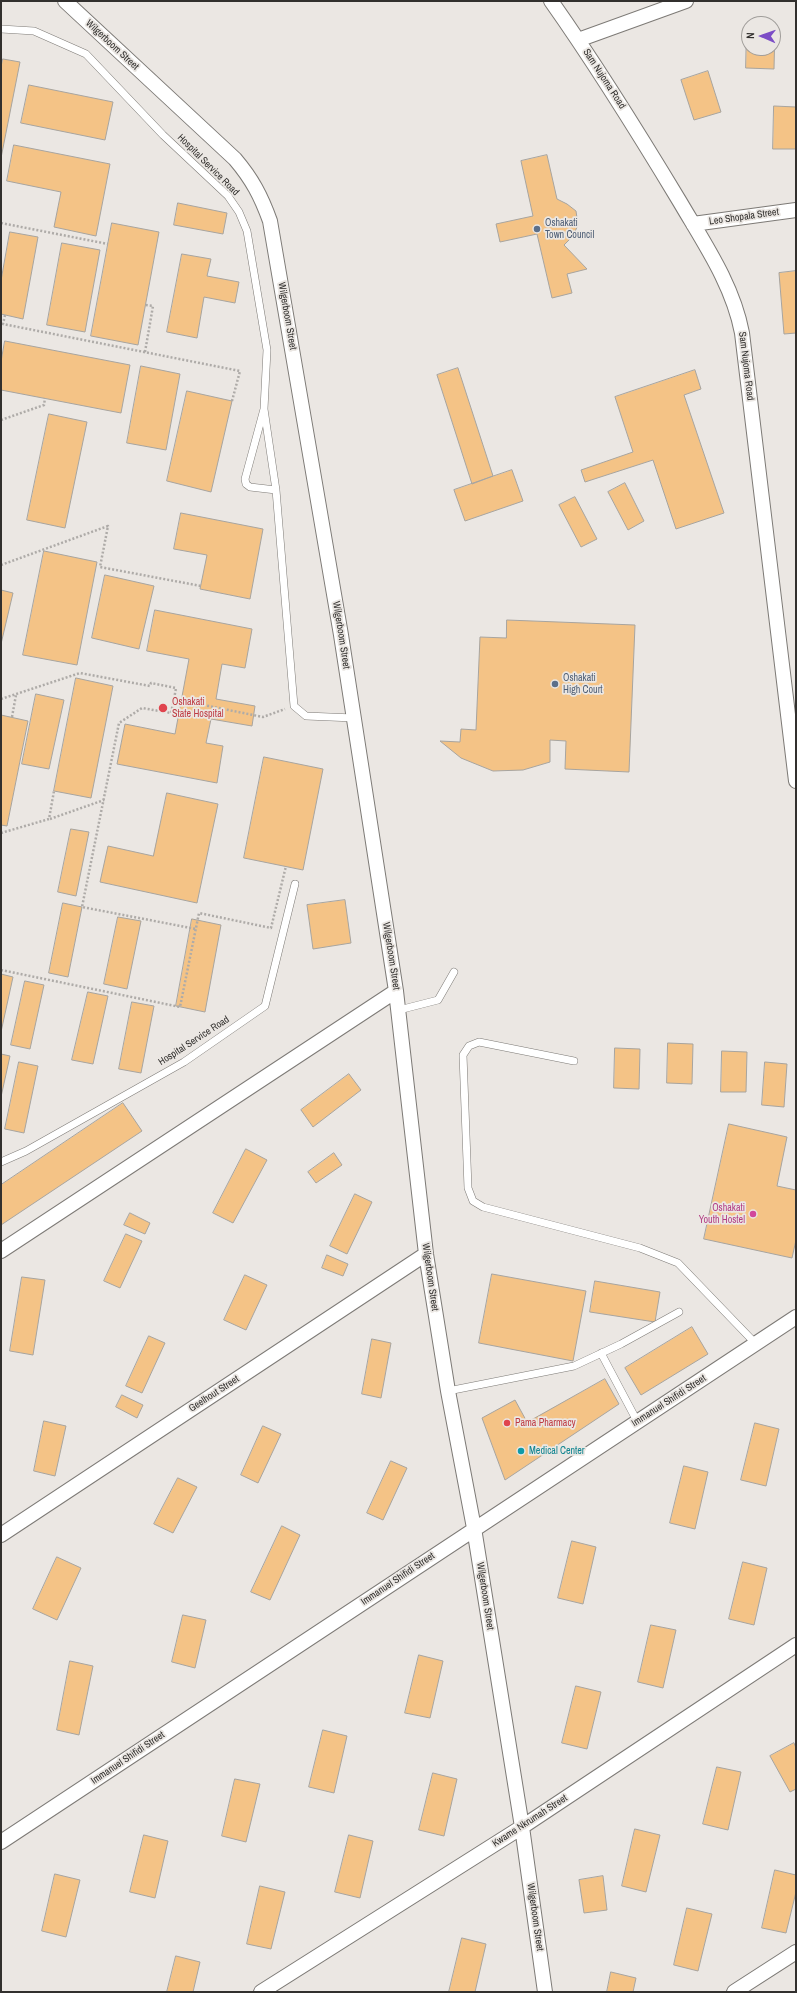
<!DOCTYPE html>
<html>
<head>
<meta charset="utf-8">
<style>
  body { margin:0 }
  #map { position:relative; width:797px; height:1993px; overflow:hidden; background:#ebe7e3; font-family:"Archivo Narrow",sans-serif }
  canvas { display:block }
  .frame { position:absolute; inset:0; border:2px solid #32302e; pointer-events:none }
  .north { position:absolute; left:741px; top:16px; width:40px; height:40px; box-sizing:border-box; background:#ebe7e3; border:1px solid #a19e9b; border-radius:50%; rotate:272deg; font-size:11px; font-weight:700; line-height:16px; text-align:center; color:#32302e }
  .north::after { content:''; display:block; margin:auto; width:14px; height:18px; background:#7c4dc6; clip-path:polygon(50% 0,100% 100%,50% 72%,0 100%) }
</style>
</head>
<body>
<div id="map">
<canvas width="797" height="1993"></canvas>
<div class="frame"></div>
<div class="north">N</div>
</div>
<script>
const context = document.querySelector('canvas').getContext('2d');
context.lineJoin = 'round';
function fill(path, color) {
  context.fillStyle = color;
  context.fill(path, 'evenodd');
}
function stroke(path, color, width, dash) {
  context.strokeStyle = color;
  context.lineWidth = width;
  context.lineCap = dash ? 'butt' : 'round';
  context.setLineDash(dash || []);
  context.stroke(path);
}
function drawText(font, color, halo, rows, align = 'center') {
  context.font = font + ' "Archivo Narrow",sans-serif';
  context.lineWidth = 3.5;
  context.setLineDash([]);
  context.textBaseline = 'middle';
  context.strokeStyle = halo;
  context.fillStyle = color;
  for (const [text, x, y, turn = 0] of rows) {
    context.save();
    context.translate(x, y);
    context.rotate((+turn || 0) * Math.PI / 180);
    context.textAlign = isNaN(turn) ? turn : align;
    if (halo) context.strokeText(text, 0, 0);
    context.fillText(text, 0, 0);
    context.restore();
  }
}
const building = new Path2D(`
  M 747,25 L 749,25 L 749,48 L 773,48 L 773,26 L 775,26 L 774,69 L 746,68 Z
  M 3,59 L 20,62 L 1,158 L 1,67 Z
  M 708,71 L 721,112 L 694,120 L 681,80 Z
  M 29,85 L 113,102 L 105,140 L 21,123 Z
  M 774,106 L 796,107 L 796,149 L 773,149 Z
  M 14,145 L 110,164 L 96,236 L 54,227 L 61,192 L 7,181 Z
  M 547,155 L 557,199 L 567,204 L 576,211 L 578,225 L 573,236 L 564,245 L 587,269 L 567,274 L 572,293 L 552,298 L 537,234 L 500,242 L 496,224 L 533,216 L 521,161 Z
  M 178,203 L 227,213 L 223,234 L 174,225 Z
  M 112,223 L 159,232 L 138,345 L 91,336 Z
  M 10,232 L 38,237 L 23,319 L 1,314 L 1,281 Z
  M 62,243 L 100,250 L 85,332 L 47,325 Z
  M 182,254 L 211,259 L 207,276 L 239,282 L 235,303 L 204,297 L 197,338 L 167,332 Z
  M 796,271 L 796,333 L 784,334 L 779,273 Z
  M 5,341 L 130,365 L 121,413 L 1,390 L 1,362 Z
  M 141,366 L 180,374 L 166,450 L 127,443 Z
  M 458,368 L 493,476 L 472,484 L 437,375 Z
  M 695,370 L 701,389 L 684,395 L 724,513 L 676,529 L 653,460 L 585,482 L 581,470 L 633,452 L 615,397 Z
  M 187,391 L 232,401 L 211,492 L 167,481 Z
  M 49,414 L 87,422 L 65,528 L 27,520 Z
  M 512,470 L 523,501 L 465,521 L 454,490 Z
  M 625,483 L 644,521 L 628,530 L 608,492 Z
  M 575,497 L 597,539 L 581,547 L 559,505 Z
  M 181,513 L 263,529 L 250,599 L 200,589 L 207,555 L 174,549 Z
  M 44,551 L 97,562 L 77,665 L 23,655 Z
  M 105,575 L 154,586 L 139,649 L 92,638 Z
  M 1,590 L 13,593 L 1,644 Z
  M 155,610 L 252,629 L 245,668 L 222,664 L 216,699 L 255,706 L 252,726 L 211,719 L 206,743 L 223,746 L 217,783 L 117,764 L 125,724 L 175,734 L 189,659 L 147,651 Z
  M 507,620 L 635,625 L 629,772 L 565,769 L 566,741 L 550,740 L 550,762 L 523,770 L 493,771 L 461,758 L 440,741 L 460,742 L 461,729 L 476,730 L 480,637 L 506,638 Z
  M 76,678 L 113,686 L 91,798 L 54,791 Z
  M 36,694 L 64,700 L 49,769 L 22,764 Z
  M 1,715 L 28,721 L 7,826 L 1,825 Z
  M 264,757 L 323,769 L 303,870 L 244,858 Z
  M 167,793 L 218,804 L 197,903 L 100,882 L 108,846 L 153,856 Z
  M 71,829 L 89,832 L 76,896 L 58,892 Z
  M 345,900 L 351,943 L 313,949 L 307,905 Z
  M 63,903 L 82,907 L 68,977 L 49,973 Z
  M 118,917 L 141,921 L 127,989 L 104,984 Z
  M 192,919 L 221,925 L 205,1012 L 176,1006 Z
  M 1,974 L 13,977 L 1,1032 Z
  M 25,981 L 44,985 L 30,1049 L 11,1045 Z
  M 88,992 L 108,996 L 93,1064 L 72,1060 Z
  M 132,1002 L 154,1006 L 141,1073 L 119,1069 Z
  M 668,1043 L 693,1044 L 692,1084 L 667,1083 Z
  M 615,1048 L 640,1049 L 639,1089 L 614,1088 Z
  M 722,1051 L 747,1052 L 746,1092 L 721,1092 Z
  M 1,1054 L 10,1056 L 1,1097 Z
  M 19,1062 L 38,1066 L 24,1133 L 5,1129 Z
  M 765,1062 L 787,1064 L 784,1107 L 762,1105 Z
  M 349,1074 L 361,1090 L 313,1127 L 301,1110 Z
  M 123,1103 L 142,1131 L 1,1225 L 1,1185 Z
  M 729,1124 L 787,1137 L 777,1186 L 796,1190 L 796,1240 L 792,1258 L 704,1239 Z
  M 246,1149 L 267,1160 L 233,1223 L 213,1213 Z
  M 334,1153 L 342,1165 L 316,1183 L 308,1172 Z
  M 355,1194 L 372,1202 L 347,1254 L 330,1246 Z
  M 130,1213 L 150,1223 L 145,1234 L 124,1225 Z
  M 126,1234 L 142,1241 L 120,1288 L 104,1281 Z
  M 327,1255 L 348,1264 L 343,1276 L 322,1268 Z
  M 492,1274 L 586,1291 L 573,1361 L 479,1343 Z
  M 245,1275 L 267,1285 L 246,1330 L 224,1320 Z
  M 22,1277 L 45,1280 L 33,1355 L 10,1351 Z
  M 595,1281 L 660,1292 L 655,1322 L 590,1312 Z
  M 692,1327 L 708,1354 L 641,1395 L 625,1368 Z
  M 149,1336 L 165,1343 L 142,1393 L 126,1386 Z
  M 372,1339 L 391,1343 L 381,1398 L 362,1394 Z
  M 605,1379 L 619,1404 L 505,1480 L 482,1418 L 515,1400 L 527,1422 Z
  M 122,1395 L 143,1405 L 137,1418 L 116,1407 Z
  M 44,1421 L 66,1426 L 55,1476 L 34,1471 Z
  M 755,1423 L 779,1429 L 766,1486 L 741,1480 Z
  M 263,1426 L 281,1434 L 258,1483 L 241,1475 Z
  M 391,1461 L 407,1468 L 383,1520 L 367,1513 Z
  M 684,1466 L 708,1472 L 695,1529 L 670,1523 Z
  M 178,1478 L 197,1487 L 173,1533 L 154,1524 Z
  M 282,1526 L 300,1535 L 270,1600 L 251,1592 Z
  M 572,1541 L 596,1547 L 583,1604 L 558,1598 Z
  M 57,1557 L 81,1568 L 57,1620 L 33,1609 Z
  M 743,1562 L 767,1568 L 754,1625 L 729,1619 Z
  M 183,1615 L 206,1620 L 195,1668 L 172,1662 Z
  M 651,1625 L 676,1630 L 663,1688 L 638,1682 Z
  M 419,1655 L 443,1661 L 430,1718 L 405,1713 Z
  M 70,1661 L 93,1666 L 79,1735 L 57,1730 Z
  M 576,1686 L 601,1692 L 587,1749 L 562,1743 Z
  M 323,1730 L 347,1736 L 334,1793 L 309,1787 Z
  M 794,1743 L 796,1748 L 796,1789 L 790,1792 L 770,1756 Z
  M 717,1767 L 741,1772 L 728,1830 L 703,1824 Z
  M 433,1773 L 457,1779 L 444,1836 L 419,1830 Z
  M 235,1779 L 260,1784 L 246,1842 L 222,1836 Z
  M 635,1829 L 660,1835 L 646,1892 L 622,1886 Z
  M 144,1835 L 168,1841 L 155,1898 L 130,1892 Z
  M 349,1835 L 373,1841 L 360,1898 L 335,1892 Z
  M 775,1870 L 796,1875 L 796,1892 L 786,1933 L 762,1928 Z
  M 55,1874 L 80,1880 L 66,1937 L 42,1931 Z
  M 603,1876 L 607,1910 L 584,1913 L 579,1880 Z
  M 260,1886 L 285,1892 L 271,1949 L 247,1944 Z
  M 687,1908 L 712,1914 L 698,1971 L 674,1965 Z
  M 462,1938 L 486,1944 L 475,1992 L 449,1992 Z
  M 176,1956 L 200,1962 L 193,1992 L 167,1992 Z
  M 611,1972 L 636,1978 L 633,1992 L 607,1992 Z`);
fill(building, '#f4c386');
stroke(building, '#a7a49f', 1);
const service = new Path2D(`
  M 1,29 L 34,31 L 86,54 L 163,135 L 228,196 L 239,212 L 247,231 L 267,350 L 264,409 L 276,490 L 250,487 L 246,484 L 245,479 L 264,409
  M 276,490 L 294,706 L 306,716 L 354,718
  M 399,1010 L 438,1000 L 454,972
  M 574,1061 L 479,1042 L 469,1046 L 463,1055 L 468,1188 L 473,1201 L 483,1207 L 640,1248 L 678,1263 L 756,1344
  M 1,1162 L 26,1151 L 184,1062 L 265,1006 L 295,884
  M 601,1353 L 637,1421
  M 448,1391 L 574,1366 L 621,1344 L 679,1312`);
const minor = new Path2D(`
  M 65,1 L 235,159 C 252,179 261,196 270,221 L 341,635 L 396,991 L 426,1254 L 448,1391 L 474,1528 L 522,1827 L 545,1992
  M 551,1 C 597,66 639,134 680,202 C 704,243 733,285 742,333 L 796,781
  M 578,40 L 686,1
  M 693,224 L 796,210
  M 1,1251 L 396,991
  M 1,1535 L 426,1254
  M 1,1842 L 796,1317
  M 261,1992 L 522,1827 L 796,1645
  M 734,1992 L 796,1952`);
stroke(service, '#7d7a76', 8);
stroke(minor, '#7d7a76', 16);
stroke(new Path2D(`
  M 1,223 L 108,244
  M 5,315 L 3,324 L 240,371 L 232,401
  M 145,352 L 153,306 L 145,305
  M 1,420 L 44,405 L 45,398
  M 1,565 L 108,526 L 100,567 L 201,586
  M 1,699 L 80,673 L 150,686 L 151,683 L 176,688 L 174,699 L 263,717 L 285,709
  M 174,699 L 171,713 L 142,708 L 119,723 L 82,907 L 196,929
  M 12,717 L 16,695
  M 50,819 L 104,800
  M 1,833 L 49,819 L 54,791
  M 1,970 L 180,1007 L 199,913 L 271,928 L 286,866`), '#aeaba8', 2.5, [2, 2]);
stroke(service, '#fff', 7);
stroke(minor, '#fff', 14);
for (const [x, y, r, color] of [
  [537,229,4,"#5c6f8a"],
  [555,684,4,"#5c6f8a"],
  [163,708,5,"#e0444e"],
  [753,1214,4,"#d1479c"],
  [507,1423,4,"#e0444e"],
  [521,1451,4,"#0f9aa8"]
]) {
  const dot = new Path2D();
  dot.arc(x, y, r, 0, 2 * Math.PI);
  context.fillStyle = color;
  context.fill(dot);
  stroke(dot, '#ebe7e3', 1.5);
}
drawText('10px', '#32302e', '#ebe7e3', [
  ["Wilgerboom Street",112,45,43],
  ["Sam Nujoma Road",604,79,57],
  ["Hospital Service Road",208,165,45],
  ["Leo Shopala Street",744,217,-8],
  ["Wilgerboom Street",287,316,80],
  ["Sam Nujoma Road",746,366,83],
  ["Wilgerboom Street",341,635,81],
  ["Wilgerboom Street",391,956,81],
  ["Hospital Service Road",194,1041,-33],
  ["Wilgerboom Street",430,1277,82],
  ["Geelhout Street",214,1394,-33],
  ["Immanuel Shifidi Street",669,1401,-33],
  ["Immanuel Shifidi Street",398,1579,-34],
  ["Wilgerboom Street",485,1596,81],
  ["Immanuel Shifidi Street",128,1758,-34],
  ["Kwame Nkrumah Street",530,1821,-33],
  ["Wilgerboom Street",535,1917,82]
]);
drawText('10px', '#4e5e75', '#ebe7e3', [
  ["Oshakati",545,223],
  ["Town Council",545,235],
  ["Oshakati",563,678],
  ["High Court",563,690]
], 'left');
drawText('10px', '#be3a42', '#ebe7e3', [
  ["Oshakati",172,702],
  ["State Hospital",172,714],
  ["Pama Pharmacy",515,1423]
], 'left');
drawText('10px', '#b23c85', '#ebe7e3', [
  ["Oshakati",745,1208],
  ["Youth Hostel",745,1220]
], 'right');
drawText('10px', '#0d838f', '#ebe7e3', [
  ["Medical Center",529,1451]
], 'left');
</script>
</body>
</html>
